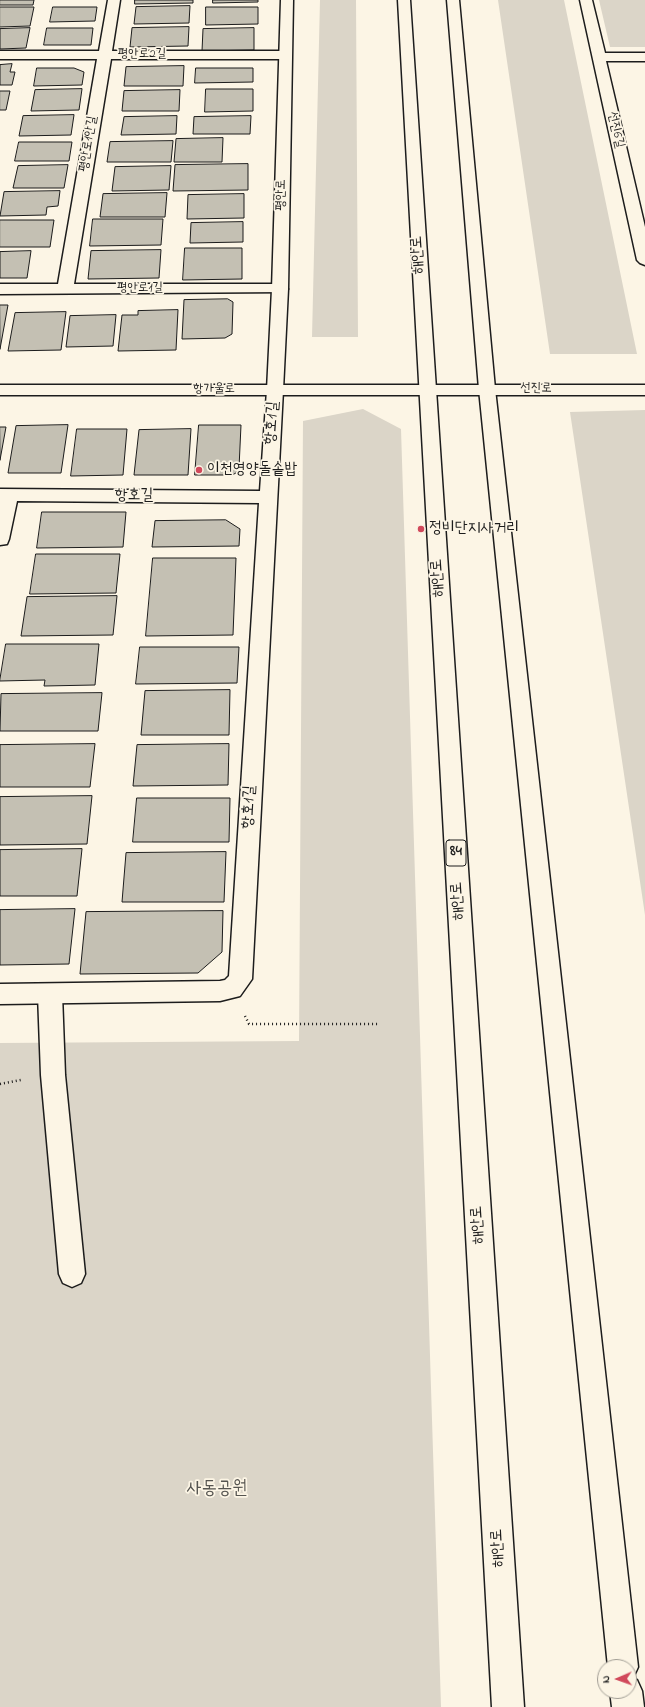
<!DOCTYPE html>
<html>
<head>
<meta charset="utf-8">
<style>
  body { margin:0 }
  #map { position:relative; width:645px; height:1707px; overflow:hidden; background:#fcf5e5; font-family:"Indie Flower",sans-serif }
  canvas { display:block }
  .north { position:absolute; left:597px; top:1659px; width:40px; height:40px; box-sizing:border-box; background:#fcf5e5; border:1px solid #a29e95; border-radius:50%; rotate:268deg; font-size:11px; font-weight:700; line-height:16px; text-align:center; color:#1c1c1c }
  .north::after { content:''; display:block; margin:auto; width:14px; height:18px; background:#d1495b; clip-path:polygon(50% 0,100% 100%,50% 72%,0 100%) }
</style>
</head>
<body>
<div id="map">
<canvas width="645" height="1707"></canvas>
<div class="north">N</div>
</div>
<script>
const context = document.querySelector('canvas').getContext('2d');
context.lineJoin = 'round';
function fill(path, color) {
  context.fillStyle = color;
  context.fill(path, 'evenodd');
}
function stroke(path, color, width, dash) {
  context.strokeStyle = color;
  context.lineWidth = width;
  context.lineCap = dash ? 'butt' : 'round';
  context.setLineDash(dash || []);
  context.stroke(path);
}
function drawText(font, color, halo, rows, align = 'center') {
  context.font = font + ' "Indie Flower","Poor Story",sans-serif';
  context.lineWidth = 3.5;
  context.setLineDash([]);
  context.textBaseline = 'middle';
  context.strokeStyle = halo;
  context.fillStyle = color;
  for (const [text, x, y, turn = 0] of rows) {
    context.save();
    context.translate(x, y);
    context.rotate((+turn || 0) * Math.PI / 180);
    context.textAlign = isNaN(turn) ? turn : align;
    if (halo) context.strokeText(text, 0, 0);
    context.fillText(text, 0, 0);
    context.restore();
  }
}
fill(new Path2D(`
  M 320,0 L 356,0 L 358,337 L 312,337 Z
  M 498,0 L 564,0 L 637,354 L 550,354 Z
  M 599,0 L 645,0 L 645,47 L 610,47 Z
  M 363,409 L 401,429 L 441,1707 L 0,1707 L 0,1043 L 299,1041 L 303,421 Z
  M 645,410 L 645,915 L 570,412 Z`), '#dbd5c8');
const building = new Path2D(`
  M 0,0 L 34,0 L 33,5 L 0,5 Z
  M 135,0 L 193,0 L 193,3 L 135,4 Z
  M 213,0 L 258,0 L 258,2 L 213,3 Z
  M 190,6 L 189,23 L 134,24 L 136,7 Z
  M 0,7 L 34,7 L 30,26 L 0,27 Z
  M 53,7 L 97,7 L 95,21 L 50,22 Z
  M 206,7 L 258,7 L 258,24 L 206,25 Z
  M 189,27 L 188,46 L 130,47 L 132,28 Z
  M 30,28 L 26,48 L 0,49 L 0,29 Z
  M 47,28 L 93,28 L 91,45 L 44,45 Z
  M 254,28 L 254,50 L 202,51 L 203,29 Z
  M 12,64 L 10,72 L 15,72 L 12,85 L 0,85 L 0,65 Z
  M 184,66 L 183,86 L 124,86 L 126,67 Z
  M 37,68 L 74,68 L 84,72 L 82,85 L 34,86 Z
  M 196,68 L 253,68 L 253,82 L 195,83 Z
  M 82,89 L 79,110 L 31,111 L 35,90 Z
  M 206,89 L 253,89 L 253,111 L 205,112 Z
  M 180,90 L 179,111 L 122,111 L 124,91 Z
  M 0,91 L 10,91 L 6,110 L 0,110 Z
  M 74,115 L 71,135 L 19,136 L 23,116 Z
  M 177,116 L 176,134 L 121,135 L 124,117 Z
  M 251,116 L 250,134 L 193,134 L 194,117 Z
  M 223,138 L 222,162 L 174,162 L 176,139 Z
  M 173,141 L 171,162 L 107,162 L 110,142 Z
  M 19,142 L 72,142 L 69,161 L 15,161 Z
  M 248,164 L 248,190 L 173,191 L 175,165 Z
  M 68,165 L 64,188 L 13,188 L 18,166 Z
  M 171,166 L 169,190 L 112,191 L 115,167 Z
  M 60,191 L 58,206 L 47,207 L 46,215 L 0,216 L 4,192 Z
  M 167,193 L 165,217 L 100,217 L 103,194 Z
  M 244,194 L 244,218 L 187,219 L 188,195 Z
  M 93,219 L 163,219 L 161,245 L 90,246 Z
  M 0,220 L 54,220 L 50,247 L 0,247 Z
  M 243,222 L 243,242 L 190,243 L 191,223 Z
  M 185,248 L 242,248 L 242,279 L 183,280 Z
  M 161,250 L 159,278 L 88,279 L 91,251 Z
  M 31,251 L 27,278 L 0,278 L 0,252 Z
  M 228,299 L 233,302 L 232,334 L 225,338 L 182,339 L 184,300 Z
  M 0,305 L 8,305 L 0,349 Z
  M 178,310 L 176,350 L 118,351 L 122,315 L 138,315 L 138,311 Z
  M 66,312 L 61,350 L 8,351 L 15,313 Z
  M 116,315 L 113,346 L 66,347 L 70,316 Z
  M 68,425 L 61,473 L 8,473 L 16,426 Z
  M 199,425 L 241,425 L 239,468 L 236,473 L 232,475 L 195,475 Z
  M 0,427 L 6,427 L 0,460 Z
  M 77,429 L 127,429 L 123,475 L 71,476 Z
  M 191,429 L 188,475 L 134,475 L 139,430 Z
  M 42,512 L 126,512 L 123,547 L 37,548 Z
  M 226,520 L 240,529 L 239,546 L 152,547 L 155,521 Z
  M 36,554 L 120,554 L 116,593 L 30,594 Z
  M 153,558 L 236,558 L 233,635 L 146,636 Z
  M 117,596 L 113,635 L 21,636 L 27,597 Z
  M 6,644 L 99,644 L 95,685 L 44,686 L 45,680 L 0,681 Z
  M 140,647 L 239,647 L 237,683 L 136,684 Z
  M 230,690 L 229,735 L 141,735 L 145,691 Z
  M 102,693 L 98,731 L 0,731 L 1,694 Z
  M 95,744 L 90,787 L 0,787 L 0,745 Z
  M 229,744 L 228,785 L 133,786 L 137,745 Z
  M 92,796 L 87,844 L 0,845 L 0,797 Z
  M 137,798 L 230,798 L 229,842 L 133,842 Z
  M 82,849 L 77,896 L 0,896 L 0,850 Z
  M 226,852 L 224,902 L 122,902 L 126,853 Z
  M 75,909 L 69,964 L 0,965 L 0,910 Z
  M 223,911 L 222,952 L 198,973 L 80,974 L 86,912 Z`);
fill(building, '#c4c0b3');
stroke(building, '#1c1c1c', 1);
const service = new Path2D(`
  M 50,984 L 58,987 L 62,994 L 65,1075 L 85,1274 L 81,1283 L 72,1287 L 63,1283 L 59,1274 L 41,1075 L 38,994 L 42,987 Z`);
const minor = new Path2D(`
  M 108,0 L 120,0 L 112,51 L 284,51 L 289,52 L 291,55 L 289,58 L 284,59 L 111,59 L 74,284 L 280,284 L 286,286 L 288,289 L 286,292 L 0,294 L 0,284 L 58,284 L 97,59 L 0,59 L 0,51 L 99,51 Z
  M 580,0 L 592,0 L 605,53 L 645,53 L 645,61 L 606,61 L 645,227 L 645,265 L 640,263 L 637,260 Z
  M 275,385 L 281,386 L 283,390 L 252,979 L 240,996 L 220,1001 L 0,1004 L 0,984 L 220,981 L 225,980 L 229,976 L 259,503 L 17,501 L 9,539 L 7,544 L 0,545 L 0,489 L 260,491 L 267,390 L 269,386 Z
  M 428,385 L 645,385 L 645,395 L 428,395 L 422,394 L 420,390 L 422,386 Z`);
const tertiary = new Path2D(`
  M 281,0 L 293,0 L 288,289 L 283,390 L 281,394 L 275,395 L 269,394 L 267,390 L 272,289 Z`);
const secondary = new Path2D(`
  M 0,385 L 428,385 L 434,386 L 436,390 L 434,394 L 428,395 L 0,395 Z`);
const primary = new Path2D(`
  M 398,0 L 410,0 L 524,1707 L 492,1707 Z
  M 447,0 L 459,0 L 495,389 L 638,1667 L 633,1678 L 637,1680 L 642,1691 L 644,1707 L 612,1707 L 610,1691 L 629,1691 L 629,1667 L 608,1667 L 479,389 Z`);
stroke(service, '#1c1c1c', 3);
stroke(minor, '#1c1c1c', 3);
stroke(tertiary, '#1c1c1c', 3);
stroke(secondary, '#1c1c1c', 3);
stroke(primary, '#1c1c1c', 3);
stroke(new Path2D(`
  M 245,1016 L 249,1024 L 380,1024
  M 0,1084 L 21,1080`), '#1c1c1c', 2.5, [1, 3]);
fill(service, '#fcf5e5');
fill(minor, '#fcf5e5');
fill(tertiary, '#fcf5e5');
fill(secondary, '#fcf5e5');
fill(primary, '#fcf5e5');
for (const [x, y, r, color] of [
  [199,470,4,"#d1495b"],
  [421,529,4,"#d1495b"]
]) {
  const dot = new Path2D();
  dot.arc(x, y, r, 0, 2 * Math.PI);
  context.fillStyle = color;
  context.fill(dot);
  stroke(dot, '#fcf5e5', 1.5);
}
drawText('13px', '#1c1c1c', '#fcf5e5', [
  ["평안로2길",142,55],
  ["선진6길",615,130,77],
  ["평안로1안길",89,144,-81],
  ["평안로",282,195,-89],
  ["평안로1길",140,289],
  ["선진로",536,389,1],
  ["항가울로",214,390]
]);
for (const [x, y, w] of [
  [456,853,20]
]) {
  const box = new Path2D();
  box.roundRect(x - w / 2, y - 13, w, 26, 3);
  context.fillStyle = '#fcf5e5';
  context.fill(box);
  stroke(box, '#1c1c1c', 1);
}
drawText('bold 15px', '#1c1c1c', null, [
  ["84",456,853]
]);
drawText('16px', '#1c1c1c', '#fcf5e5', [
  ["해안로",419,255,-94],
  ["항호1길",273,423,-86],
  ["항호길",134,496],
  ["해안로",439,578,-94],
  ["항호1길",250,807,-87],
  ["해안로",459,901,-94],
  ["해안로",479,1225,-94],
  ["해안로",499,1548,-93]
]);
drawText('16px', '#1c1c1c', '#fcf5e5', [
  ["이천영양돌솥밥",207,470],
  ["정비단지사거리",429,529]
], 'left');
drawText('19px', '#555450', '#fcf5e5', [
  ["사동공원",217,1490]
]);
</script>
</body>
</html>
